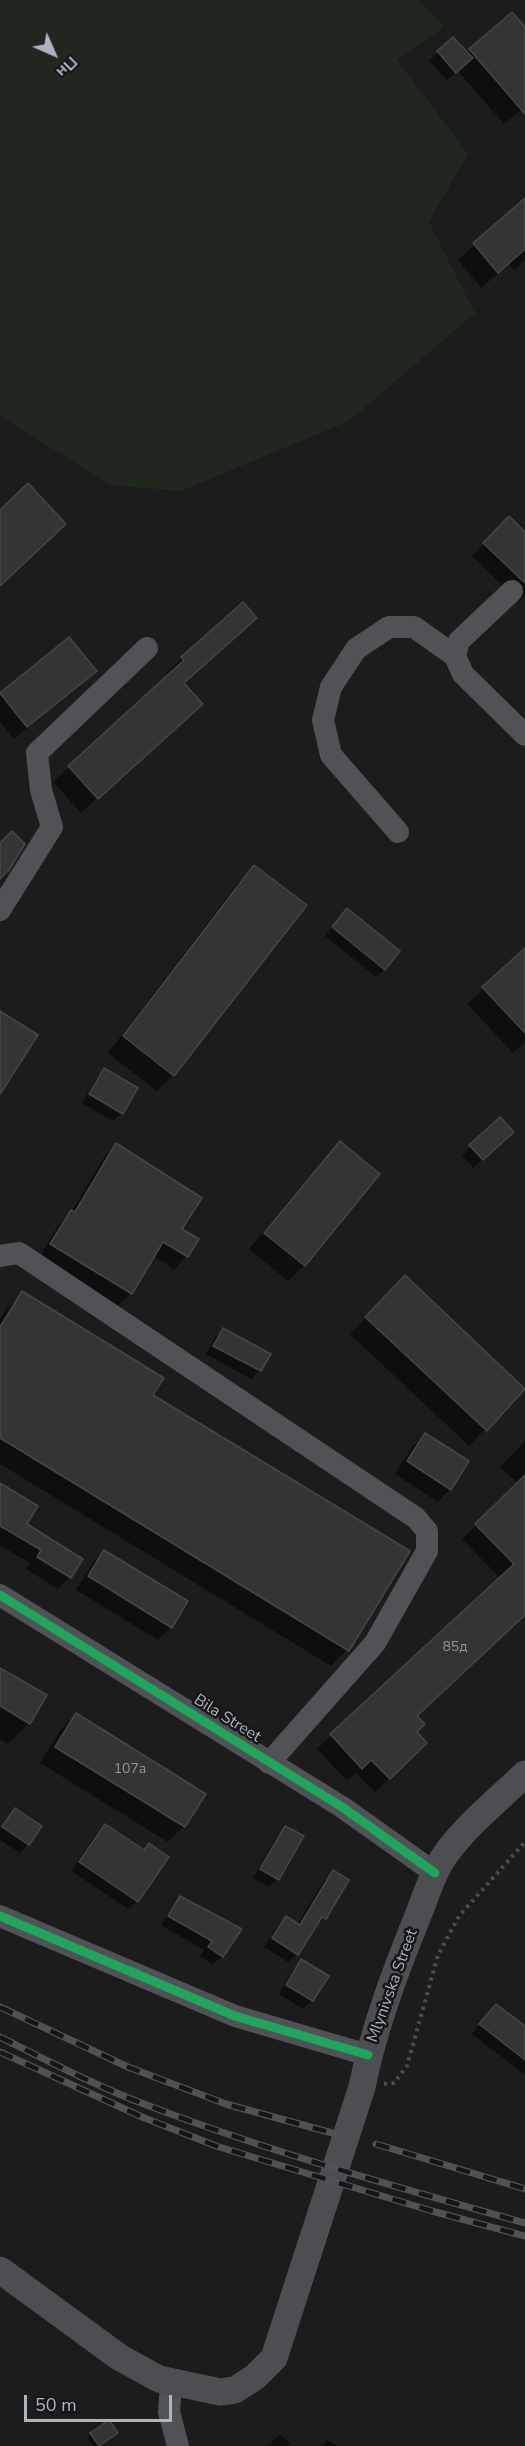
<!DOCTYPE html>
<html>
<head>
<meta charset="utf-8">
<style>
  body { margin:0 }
  #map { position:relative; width:525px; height:2446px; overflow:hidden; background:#1c1c1c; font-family:"Nunito Sans",sans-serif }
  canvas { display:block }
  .north { position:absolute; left:24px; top:24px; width:60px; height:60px; -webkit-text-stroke:4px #161618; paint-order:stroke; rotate:135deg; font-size:16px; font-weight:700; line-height:24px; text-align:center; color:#acb4be }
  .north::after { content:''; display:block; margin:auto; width:21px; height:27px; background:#acb4be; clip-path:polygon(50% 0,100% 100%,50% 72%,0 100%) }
  .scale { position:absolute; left:24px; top:2395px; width:148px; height:27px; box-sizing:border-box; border:3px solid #acb4be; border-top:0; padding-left:8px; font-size:18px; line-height:21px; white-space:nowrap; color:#acb4be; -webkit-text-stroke:4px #161618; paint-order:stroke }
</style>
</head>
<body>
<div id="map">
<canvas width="525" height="2446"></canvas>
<div class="north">Пн</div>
<div class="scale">50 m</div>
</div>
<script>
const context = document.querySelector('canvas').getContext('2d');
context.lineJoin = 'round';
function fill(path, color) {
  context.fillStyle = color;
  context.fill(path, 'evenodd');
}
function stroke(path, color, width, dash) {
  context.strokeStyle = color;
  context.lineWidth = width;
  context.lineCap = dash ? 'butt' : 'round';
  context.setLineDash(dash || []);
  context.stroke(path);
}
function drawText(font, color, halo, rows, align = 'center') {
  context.font = font + ' "Nunito Sans",sans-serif';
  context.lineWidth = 5;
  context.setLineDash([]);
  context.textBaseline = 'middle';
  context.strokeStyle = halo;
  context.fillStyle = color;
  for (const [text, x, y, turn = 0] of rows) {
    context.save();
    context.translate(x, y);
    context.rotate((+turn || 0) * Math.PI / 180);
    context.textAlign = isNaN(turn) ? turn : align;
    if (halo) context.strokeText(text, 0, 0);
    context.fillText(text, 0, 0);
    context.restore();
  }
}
fill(new Path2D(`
  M 0,0 L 419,0 L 444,27 L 397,60 L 468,154 L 429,222 L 475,313 L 349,421 L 181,491 L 111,485 L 0,416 Z`), '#1f271f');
fill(new Path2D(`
  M 512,14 L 525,29 L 525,107 L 504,124 L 458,71 L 447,80 L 429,61 L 453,39 L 466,53 Z
  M 525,200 L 525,260 L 514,270 L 509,264 L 481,288 L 458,260 Z
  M 509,518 L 525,534 L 525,595 L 519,602 L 472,556 Z
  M 255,618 L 183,684 L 185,719 L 81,813 L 53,782 L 169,676 L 167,673 L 182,658 Z
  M 69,639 L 95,671 L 14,739 L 0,722 L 0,695 Z
  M 255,867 L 173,1075 L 157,1091 L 108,1053 L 238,883 Z
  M 339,919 L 384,969 L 376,977 L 325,936 Z
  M 525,950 L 525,1042 L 513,1053 L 467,1004 Z
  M 104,1070 L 122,1113 L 113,1121 L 82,1103 L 96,1079 Z
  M 500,1119 L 503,1140 L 473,1168 L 462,1155 Z
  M 340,1143 L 378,1174 L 304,1265 L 288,1281 L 249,1249 L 324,1159 Z
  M 116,1145 L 180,1230 L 187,1256 L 174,1269 L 153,1256 L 131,1293 L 118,1306 L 39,1258 L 59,1224 L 70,1214 L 104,1157 Z
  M 22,1293 L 151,1395 L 347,1650 L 331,1666 L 0,1464 L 0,1319 L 6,1309 Z
  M 389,1293 L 523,1390 L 469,1446 L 350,1334 Z
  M 223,1330 L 260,1370 L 251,1379 L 206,1354 L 214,1338 Z
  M 425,1435 L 450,1489 L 438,1502 L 395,1474 L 412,1447 Z
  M 525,1441 L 525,1490 L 500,1467 Z
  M 0,1485 L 25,1525 L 70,1577 L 58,1589 L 26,1569 L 30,1563 L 0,1545 Z
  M 514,1488 L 525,1498 L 525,1613 L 415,1717 L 411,1757 L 375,1792 L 356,1773 L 347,1781 L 317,1749 L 500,1578 L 462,1539 Z
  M 104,1551 L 171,1627 L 158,1640 L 76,1590 L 92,1564 Z
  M 0,1670 L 29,1723 L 8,1744 L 0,1739 Z
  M 76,1715 L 184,1826 L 168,1842 L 40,1763 L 60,1731 Z
  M 16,1810 L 28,1844 L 20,1853 L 0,1840 L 0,1829 Z
  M 105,1826 L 137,1901 L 128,1909 L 71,1871 L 96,1834 Z
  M 286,1828 L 278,1879 L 269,1887 L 253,1878 L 277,1836 Z
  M 333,1872 L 347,1881 L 324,1919 L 314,1926 L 297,1954 L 288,1962 L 264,1947 L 277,1927 L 286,1918 L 297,1925 L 324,1881 Z
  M 180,1898 L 239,1930 L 222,1956 L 213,1965 L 200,1956 L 204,1950 L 161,1925 L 172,1907 Z
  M 302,1961 L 327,1976 L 312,2000 L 303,2009 L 279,1994 L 293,1970 Z
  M 496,2006 L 525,2028 L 525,2075 L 472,2034 Z
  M 116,2433 L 99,2446 L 93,2446 L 87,2438 L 91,2434 Z
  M 280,2434 L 290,2444 L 288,2446 L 267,2446 Z
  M 327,2440 L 337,2446 L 321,2446 Z`), '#0007');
const building = new Path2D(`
  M 512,12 L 525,27 L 525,114 L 469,49 Z
  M 453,37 L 473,58 L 456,73 L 437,51 Z
  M 525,198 L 525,249 L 498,273 L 473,243 Z
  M 28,483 L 66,524 L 0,586 L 0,510 Z
  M 509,516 L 525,532 L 525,583 L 483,543 Z
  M 243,602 L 257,618 L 184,683 L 203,704 L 98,799 L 68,766 L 184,660 L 181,657 Z
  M 69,637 L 97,671 L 27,727 L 0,693 Z
  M 12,831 L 25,844 L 9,870 L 0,879 L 0,843 Z
  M 254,865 L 307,905 L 174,1076 L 123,1036 Z
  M 347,908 L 400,951 L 385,970 L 332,927 Z
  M 525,948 L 525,1033 L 482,987 Z
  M 0,1011 L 38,1035 L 0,1094 Z
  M 104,1068 L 138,1088 L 123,1114 L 89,1094 Z
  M 500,1117 L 514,1132 L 483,1160 L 469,1145 Z
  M 340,1141 L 380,1174 L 305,1266 L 264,1233 Z
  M 116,1143 L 202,1198 L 182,1229 L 199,1239 L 188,1257 L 163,1242 L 132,1294 L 50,1244 L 71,1210 L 75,1212 Z
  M 405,1275 L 525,1389 L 487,1431 L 365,1317 Z
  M 22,1291 L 164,1378 L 153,1395 L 410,1551 L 349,1651 L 0,1438 L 0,1327 Z
  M 223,1328 L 271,1354 L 261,1371 L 213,1346 Z
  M 425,1433 L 469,1461 L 451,1490 L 407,1461 Z
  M 525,1475 L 525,1615 L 417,1716 L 425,1724 L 417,1732 L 427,1743 L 390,1779 L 371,1760 L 362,1769 L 330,1734 L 514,1564 L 475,1524 Z
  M 0,1483 L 38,1506 L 27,1524 L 83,1559 L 71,1578 L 37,1557 L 41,1550 L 0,1526 Z
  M 104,1550 L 188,1601 L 172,1628 L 88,1576 Z
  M 0,1668 L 47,1695 L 30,1724 L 0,1706 Z
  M 76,1713 L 206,1794 L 185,1827 L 55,1747 Z
  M 15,1808 L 42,1826 L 29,1845 L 2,1827 Z
  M 105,1824 L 144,1850 L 149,1843 L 169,1857 L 138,1902 L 79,1862 Z
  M 285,1826 L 304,1836 L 279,1880 L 260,1869 Z
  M 333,1870 L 349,1880 L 326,1919 L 322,1917 L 298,1955 L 272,1938 L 286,1916 L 300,1925 Z
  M 180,1896 L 242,1929 L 223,1957 L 208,1947 L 212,1941 L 168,1916 Z
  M 301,1959 L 329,1976 L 313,2001 L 286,1985 Z
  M 496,2004 L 525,2026 L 525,2060 L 479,2024 Z
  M 109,2420 L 118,2433 L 99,2446 L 90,2433 Z`);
fill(building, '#343434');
stroke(building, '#444648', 1.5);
stroke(new Path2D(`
  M 384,2084 L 394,2083 L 407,2066 L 438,1955 L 459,1916 L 525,1842`), '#4c4d50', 4, [3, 4.5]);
stroke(new Path2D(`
  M 512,591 L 459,641 L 455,656 L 463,674 L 525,735
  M 398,832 L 331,755 L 323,720 L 331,687 L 356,649 L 389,627 L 414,627 L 455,656
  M 0,910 L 52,827 L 41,790 L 37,753 L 147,648
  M 0,1256 L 19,1253 L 416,1518 L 427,1531 L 427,1551 L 375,1643 L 269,1763
  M 0,1595 L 342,1807 L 435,1873
  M 0,1916 L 235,2016 L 368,2055
  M 171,2382 L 169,2412 L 178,2446`), '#505255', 22);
stroke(new Path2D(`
  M 0,2270 L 119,2357 L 159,2379 L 220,2392 L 235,2390 L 255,2377 L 274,2358 L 362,2087 C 374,2027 396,1970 419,1913 C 427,1893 434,1869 448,1851 C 470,1822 499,1799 525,1774`), '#4d4e51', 27);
const rail = new Path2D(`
  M 0,2007 L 128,2067 L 226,2104 L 336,2134
  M 0,2037 C 50,2062 100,2088 152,2107 C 274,2153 400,2188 525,2223
  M 0,2052 L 142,2117 L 216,2146 L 432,2211 L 525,2236
  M 376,2144 L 525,2189`);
stroke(rail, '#505154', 7);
stroke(rail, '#161618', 4.5, [14]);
stroke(new Path2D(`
  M 0,1595 L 342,1807 L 435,1873
  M 0,1916 L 235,2016 L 368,2055`), '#20a55d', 9);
drawText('14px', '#8e949c', null, [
  ["85д",455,1648],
  ["107а",130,1770]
]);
drawText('16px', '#acb4be', '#161618', [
  ["Bila Street",227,1719,32],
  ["Mlynivska Street",393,1986,-70]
]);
</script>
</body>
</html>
